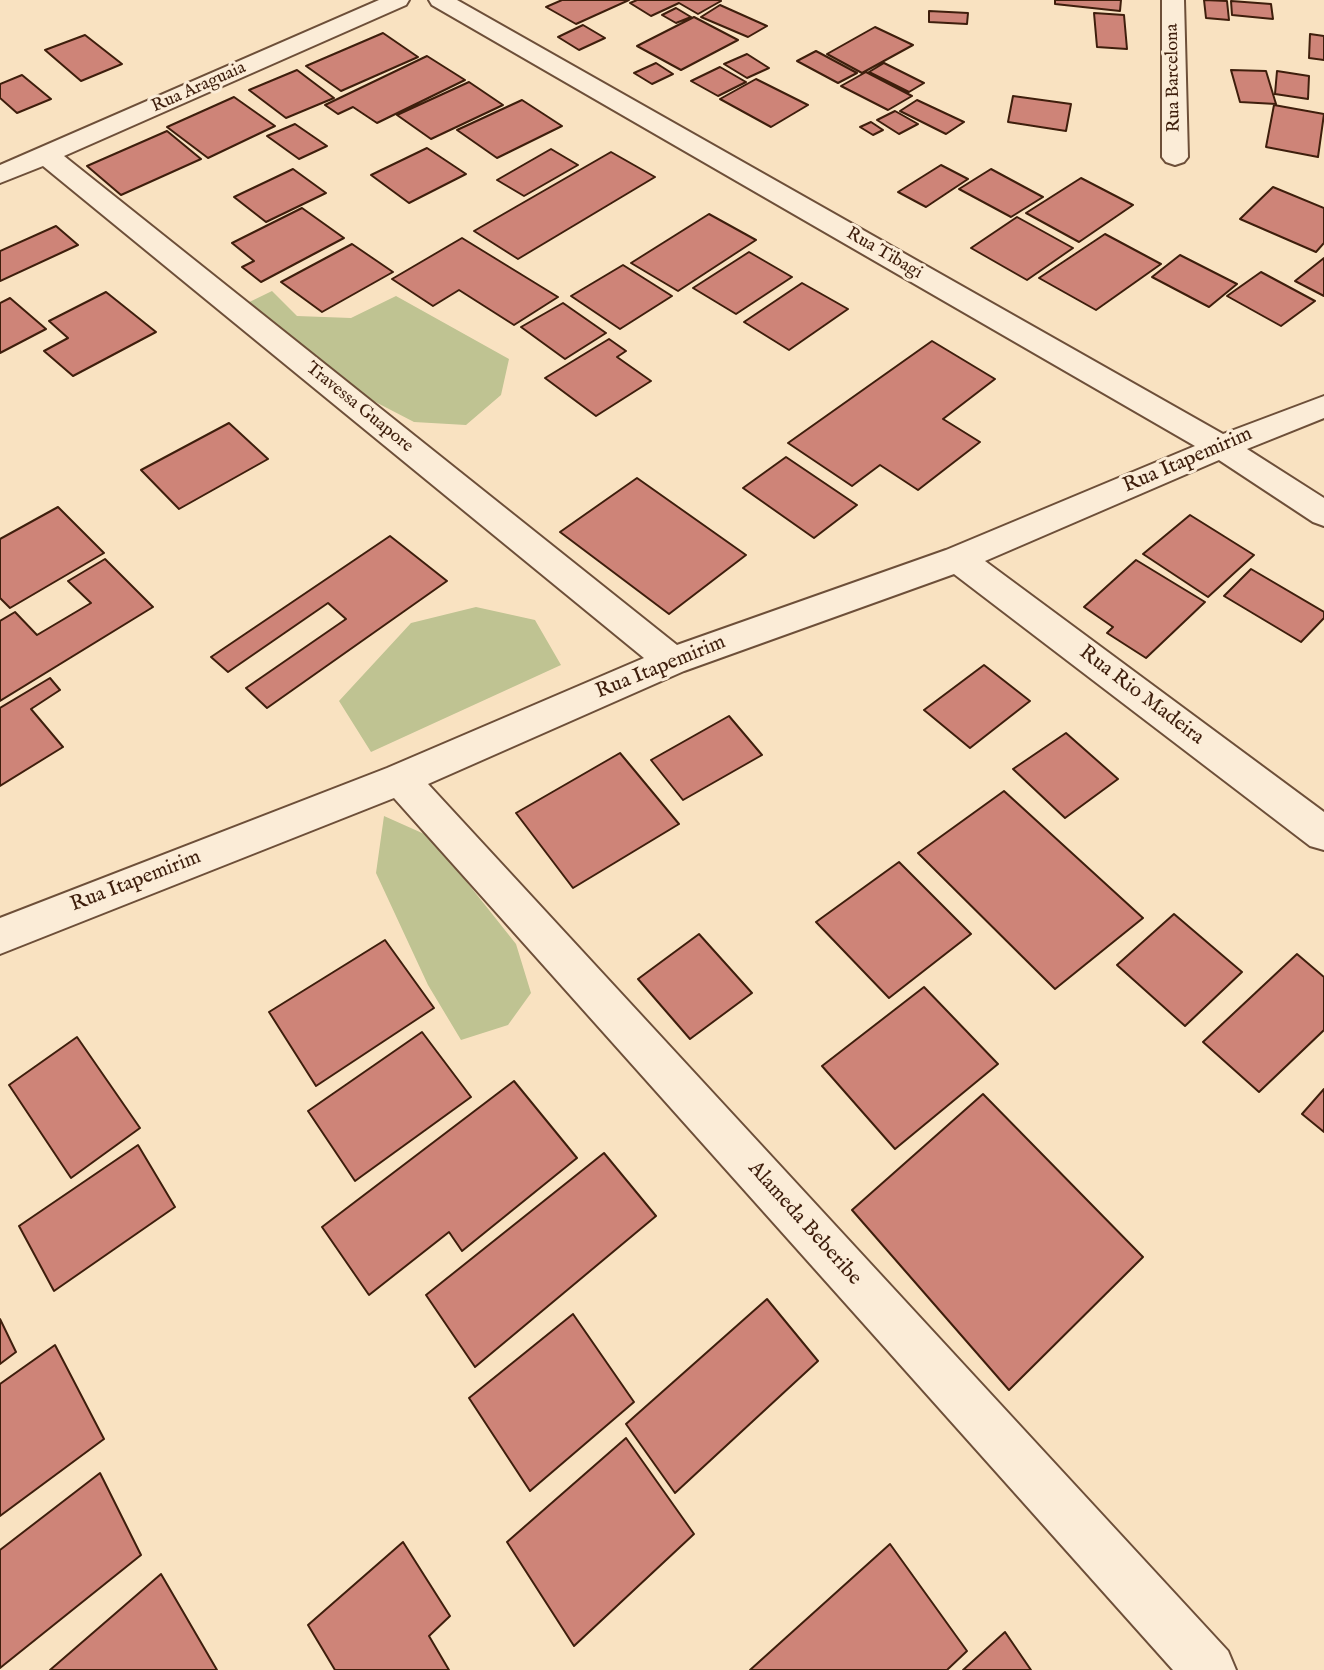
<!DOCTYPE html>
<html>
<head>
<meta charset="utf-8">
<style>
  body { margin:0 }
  canvas { display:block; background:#f9e2c1 }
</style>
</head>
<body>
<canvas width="1324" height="1670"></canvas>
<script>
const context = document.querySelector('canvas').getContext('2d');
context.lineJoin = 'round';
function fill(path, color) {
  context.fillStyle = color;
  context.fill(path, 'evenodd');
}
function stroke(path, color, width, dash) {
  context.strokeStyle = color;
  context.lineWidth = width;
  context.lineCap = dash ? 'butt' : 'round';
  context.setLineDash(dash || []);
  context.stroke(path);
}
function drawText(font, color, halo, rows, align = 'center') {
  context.font = font + ' "IM FELL English",serif';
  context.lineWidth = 6;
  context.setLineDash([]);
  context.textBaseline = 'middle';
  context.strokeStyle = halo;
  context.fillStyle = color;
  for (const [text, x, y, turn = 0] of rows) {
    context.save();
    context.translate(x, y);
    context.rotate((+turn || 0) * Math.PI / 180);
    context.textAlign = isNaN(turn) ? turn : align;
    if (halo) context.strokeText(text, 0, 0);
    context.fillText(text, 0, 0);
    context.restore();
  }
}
fill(new Path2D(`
  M 272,291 L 297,316 L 351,318 L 396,296 L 509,359 L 501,395 L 466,425 L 414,422 L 252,338 L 231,311 Z
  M 476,607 L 535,620 L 561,665 L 371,752 L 339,701 L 411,623 Z
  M 384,816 L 431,837 L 516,944 L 531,993 L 508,1025 L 461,1040 L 428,985 L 376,873 Z`), '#bfc392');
const building = new Path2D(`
  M 562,0 L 629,0 L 576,24 L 546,7 Z
  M 637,0 L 719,0 L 721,1 L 698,14 L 679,3 L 651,16 L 630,3 Z
  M 1055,0 L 1121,0 L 1120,11 L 1055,4 Z
  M 1204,0 L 1227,1 L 1229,20 L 1206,18 Z
  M 1231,1 L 1271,4 L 1273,19 L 1232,15 Z
  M 720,5 L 767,26 L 748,37 L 701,17 Z
  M 676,8 L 691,17 L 676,23 L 662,15 Z
  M 929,11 L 968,13 L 967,24 L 929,22 Z
  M 1094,13 L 1124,15 L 1127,49 L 1097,47 Z
  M 694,17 L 738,40 L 681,70 L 637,46 Z
  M 583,25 L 605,38 L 579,50 L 558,37 Z
  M 875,27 L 913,45 L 862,73 L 827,54 Z
  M 383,33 L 418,57 L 341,91 L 306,66 Z
  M 1310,34 L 1324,36 L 1324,60 L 1309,58 Z
  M 85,35 L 122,64 L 81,81 L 45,50 Z
  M 816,51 L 857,73 L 838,83 L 797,61 Z
  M 747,54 L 769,68 L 747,78 L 724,64 Z
  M 427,56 L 465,80 L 377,123 L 353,107 L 338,114 L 325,105 Z
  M 656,63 L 673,74 L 652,84 L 634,73 Z
  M 884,63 L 924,83 L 909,92 L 869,72 Z
  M 720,67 L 746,82 L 718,96 L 691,81 Z
  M 297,70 L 334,98 L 286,118 L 249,90 Z
  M 1231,70 L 1266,71 L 1276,104 L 1240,102 Z
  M 1277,71 L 1309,76 L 1308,99 L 1275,94 Z
  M 866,72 L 912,96 L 888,110 L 841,86 Z
  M 22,75 L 51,99 L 17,113 L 0,98 L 0,84 Z
  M 756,79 L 808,105 L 771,127 L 720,99 Z
  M 469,82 L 503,105 L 431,139 L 397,115 Z
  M 1013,96 L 1071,104 L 1066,131 L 1008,122 Z
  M 234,97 L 275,126 L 208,158 L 167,127 Z
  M 522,100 L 562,126 L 497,158 L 457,130 Z
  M 917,100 L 964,122 L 946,134 L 900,111 Z
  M 1274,105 L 1324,114 L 1318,157 L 1266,147 Z
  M 895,111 L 918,124 L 899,134 L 877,120 Z
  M 871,122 L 883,130 L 873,135 L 860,127 Z
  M 295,124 L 327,146 L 299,159 L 267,136 Z
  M 167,131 L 201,159 L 121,195 L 87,166 Z
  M 427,148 L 466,174 L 409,203 L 371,175 Z
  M 551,149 L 578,165 L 524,196 L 497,180 Z
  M 611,152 L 655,177 L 518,259 L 474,231 Z
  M 941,165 L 968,179 L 926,207 L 898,192 Z
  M 293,169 L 326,193 L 266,222 L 234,197 Z
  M 991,169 L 1043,197 L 1011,217 L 959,189 Z
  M 1081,178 L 1133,205 L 1079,242 L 1026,213 Z
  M 1273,187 L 1324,208 L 1324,243 L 1316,252 L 1240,219 Z
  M 302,208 L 344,238 L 261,282 L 242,267 L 254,261 L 232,243 Z
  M 709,214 L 756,240 L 678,291 L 631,263 Z
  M 1017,217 L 1073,248 L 1027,280 L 971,248 Z
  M 56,226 L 78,245 L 0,281 L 0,251 Z
  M 1105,234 L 1161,264 L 1096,310 L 1039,278 Z
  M 462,238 L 558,297 L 514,325 L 459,290 L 433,306 L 392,279 Z
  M 352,244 L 393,272 L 322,312 L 281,282 Z
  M 749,252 L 792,277 L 736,314 L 693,288 Z
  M 1180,255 L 1237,284 L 1209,307 L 1152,277 Z
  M 1324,258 L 1324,296 L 1295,281 Z
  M 623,265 L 672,296 L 620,329 L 571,296 Z
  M 1261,272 L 1315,301 L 1281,326 L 1227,296 Z
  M 802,283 L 848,309 L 789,350 L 744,322 Z
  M 106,292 L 156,332 L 73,376 L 44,351 L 68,338 L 49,321 Z
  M 10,298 L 46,329 L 0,353 L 0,303 Z
  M 563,303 L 606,333 L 565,359 L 521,327 Z
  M 609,339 L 626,351 L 617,357 L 651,381 L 596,416 L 545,378 Z
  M 932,341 L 995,379 L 943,419 L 980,442 L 918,490 L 880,465 L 852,486 L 788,443 Z
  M 229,423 L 268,459 L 179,509 L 141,470 Z
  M 786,457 L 857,505 L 814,538 L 743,488 Z
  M 637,478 L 746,555 L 669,614 L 560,532 Z
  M 58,507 L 104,553 L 10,608 L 0,598 L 0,539 Z
  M 1190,515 L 1254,555 L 1208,597 L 1143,554 Z
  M 390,536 L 447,581 L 267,708 L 246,688 L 346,619 L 328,603 L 228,672 L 211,657 Z
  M 105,559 L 153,607 L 0,701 L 0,621 L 15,612 L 37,635 L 91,603 L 68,581 Z
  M 1136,560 L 1205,602 L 1146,658 L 1107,633 L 1113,627 L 1084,607 Z
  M 1251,569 L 1324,612 L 1324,618 L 1301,642 L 1224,596 Z
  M 984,665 L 1030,701 L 970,748 L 924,710 Z
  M 50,678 L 60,690 L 31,709 L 63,747 L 0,786 L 0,708 Z
  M 729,716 L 762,755 L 683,800 L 651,760 Z
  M 1066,733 L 1118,779 L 1065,818 L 1013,769 Z
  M 620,753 L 679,824 L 573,888 L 516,813 Z
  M 1004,791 L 1143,918 L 1055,989 L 918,853 Z
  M 899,862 L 971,934 L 889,998 L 816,922 Z
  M 1174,914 L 1242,972 L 1185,1026 L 1117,965 Z
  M 699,934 L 752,993 L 690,1039 L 638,979 Z
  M 385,940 L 434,1008 L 316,1086 L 269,1012 Z
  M 1297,954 L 1324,977 L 1324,1030 L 1259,1092 L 1203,1042 Z
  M 924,987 L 998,1064 L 895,1149 L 822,1066 Z
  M 422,1032 L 471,1097 L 355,1181 L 308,1111 Z
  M 77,1037 L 140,1128 L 71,1178 L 9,1085 Z
  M 514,1081 L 577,1158 L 462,1251 L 449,1232 L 369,1295 L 322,1227 Z
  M 1324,1089 L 1324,1132 L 1302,1114 Z
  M 983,1094 L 1143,1257 L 1009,1390 L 852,1210 Z
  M 138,1145 L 175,1207 L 54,1291 L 19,1226 Z
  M 604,1153 L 656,1216 L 475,1367 L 426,1295 Z
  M 767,1299 L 818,1361 L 675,1493 L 626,1424 Z
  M 573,1314 L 634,1402 L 530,1491 L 469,1398 Z
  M 0,1319 L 16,1352 L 0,1364 Z
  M 55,1345 L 104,1439 L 0,1516 L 0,1384 Z
  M 626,1438 L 694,1534 L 574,1646 L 507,1542 Z
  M 100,1473 L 141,1555 L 0,1668 L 0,1550 Z
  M 403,1542 L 450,1616 L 429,1636 L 449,1670 L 335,1670 L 308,1625 Z
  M 890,1544 L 967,1651 L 947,1670 L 750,1670 Z
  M 161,1574 L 217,1670 L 50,1670 Z
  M 1005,1632 L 1031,1670 L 963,1670 Z`);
fill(building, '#ce8478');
stroke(building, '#3e1e0c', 2);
const minor = new Path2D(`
  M 379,0 L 409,0 L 406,5 L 64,156 L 677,645 L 946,550 L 1195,446 L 432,5 L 429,0 L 457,0 L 1223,434 L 1324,396 L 1324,418 L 1247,449 L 1324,498 L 1324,526 L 1313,522 L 1219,460 L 985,561 L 1324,812 L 1324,850 L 1310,846 L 954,574 L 684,671 L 428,784 L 1228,1651 L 1236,1670 L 1173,1670 L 394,798 L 0,954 L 0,918 L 387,768 L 644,658 L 43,166 L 0,183 L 0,165 Z
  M 1162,0 L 1184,0 L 1188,157 L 1184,162 L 1175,165 L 1166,162 L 1162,157 Z`);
stroke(minor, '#6d4f39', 4);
fill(minor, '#fbecd7');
drawText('18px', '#3e1e0c', '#fbecd7', [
  ["Rua Barcelona",1174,78,-91],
  ["Rua Araguaia",199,88,-24],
  ["Rua Tibagi",884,254,30],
  ["Travessa Guapore",359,408,39]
]);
drawText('21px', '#3e1e0c', '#fbecd7', [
  ["Rua Itapemirim",1188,461,-23],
  ["Rua Itapemirim",661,668,-22],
  ["Rua Rio Madeira",1141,696,37],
  ["Rua Itapemirim",136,882,-21],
  ["Alameda Beberibe",804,1224,48]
]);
</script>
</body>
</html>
